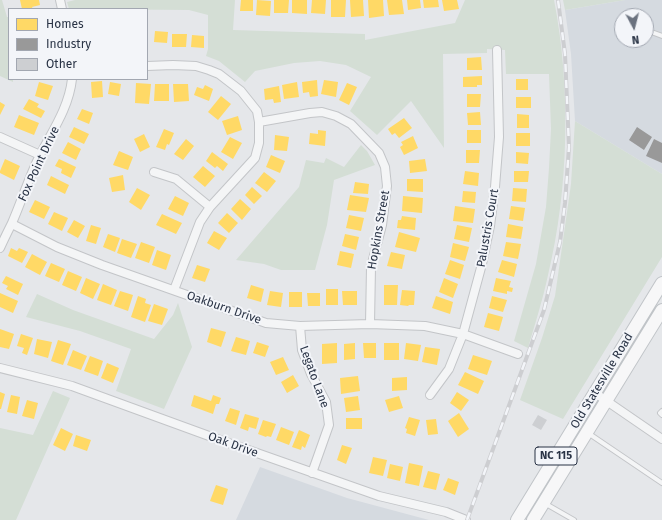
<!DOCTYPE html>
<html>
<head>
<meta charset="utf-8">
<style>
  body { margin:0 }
  #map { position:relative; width:662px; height:520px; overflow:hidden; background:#e5e7ea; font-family:"Fira Sans",sans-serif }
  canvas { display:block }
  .legend { position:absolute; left:8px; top:8px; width:140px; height:72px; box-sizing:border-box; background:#f3f5f9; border:1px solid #a2a7b1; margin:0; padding:5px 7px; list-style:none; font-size:12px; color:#293345 }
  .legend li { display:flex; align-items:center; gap:8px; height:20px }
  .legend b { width:20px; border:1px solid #a2a7b1 }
  .north { position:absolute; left:614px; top:8px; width:40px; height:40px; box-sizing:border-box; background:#f3f5f9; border:1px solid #a2a7b1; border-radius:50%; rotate:173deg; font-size:11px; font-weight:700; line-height:16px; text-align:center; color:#293345 }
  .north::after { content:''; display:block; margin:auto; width:14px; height:18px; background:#6b727f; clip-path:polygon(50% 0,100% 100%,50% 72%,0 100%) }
</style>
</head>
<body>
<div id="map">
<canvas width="662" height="520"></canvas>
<ul class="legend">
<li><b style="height:11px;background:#ffd966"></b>Homes</li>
<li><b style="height:11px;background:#999"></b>Industry</li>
<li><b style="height:11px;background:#cdcfd2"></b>Other</li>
</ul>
<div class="north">N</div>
</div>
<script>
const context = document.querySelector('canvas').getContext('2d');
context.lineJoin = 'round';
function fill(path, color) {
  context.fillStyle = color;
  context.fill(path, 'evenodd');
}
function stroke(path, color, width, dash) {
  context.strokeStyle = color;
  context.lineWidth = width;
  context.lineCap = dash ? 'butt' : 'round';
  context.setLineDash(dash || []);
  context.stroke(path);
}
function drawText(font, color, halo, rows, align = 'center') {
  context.font = font + ' "Fira Sans",sans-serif';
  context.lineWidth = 4;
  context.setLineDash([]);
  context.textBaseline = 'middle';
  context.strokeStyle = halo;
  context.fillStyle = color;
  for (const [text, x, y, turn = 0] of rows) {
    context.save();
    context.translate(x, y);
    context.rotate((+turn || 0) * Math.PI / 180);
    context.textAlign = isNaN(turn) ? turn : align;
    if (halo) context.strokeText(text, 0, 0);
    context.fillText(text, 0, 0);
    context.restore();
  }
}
fill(new Path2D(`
  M 625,0 L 662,0 L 662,174 L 575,121 L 571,54 L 565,10 ZM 622,16 L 646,16 L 646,40 L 622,40 Z
  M 260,467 L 347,498 L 429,520 L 236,520 Z`), '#d5dae0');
fill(new Path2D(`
  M 0,0 L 2,0 L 7,17 L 9,17 L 9,79 L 13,79 L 13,82 L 0,76 Z
  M 75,0 L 235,0 L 233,30 L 365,34 L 365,40 L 455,23 L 465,0 L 554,0 C 571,86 569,189 548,275 C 543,299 535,324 528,348 L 514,341 L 536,264 L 546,207 L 549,168 L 551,129 L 549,74 L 506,74 L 505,50 L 487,49 L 487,53 L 443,54 L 444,148 L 411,101 L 377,135 L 350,111 L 371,77 L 346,65 L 320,61 L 294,63 L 255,71 L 245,82 L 219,61 L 206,56 L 208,49 L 208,15 L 189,10 L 69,9 L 67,2 Z
  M 563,0 L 625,0 L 565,10 Z
  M 575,121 L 662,174 L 662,257 L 563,419 L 520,400 L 542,338 L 555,296 L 571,184 Z
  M 361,145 L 367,151 L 375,165 L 334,180 L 327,225 L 315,270 L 281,270 L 264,264 L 236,260 L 299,187 L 306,160 L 324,163 L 326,158 L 344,167 Z
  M 37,294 L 73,310 L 154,339 L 173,315 L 178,303 L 192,347 L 164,409 L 116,391 L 131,349 L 80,331 L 26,317 Z
  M 53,391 L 70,398 L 16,520 L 0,520 L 0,428 L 33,435 Z`), '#d4ded5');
fill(new Path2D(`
  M 20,0 L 39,0 L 40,5 L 32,7 L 33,9 L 22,9 Z
  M 241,0 L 253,0 L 253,11 L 240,11 Z
  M 257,0 L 271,1 L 270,16 L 256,15 Z
  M 274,0 L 289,0 L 288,13 L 274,13 Z
  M 292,0 L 307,0 L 307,14 L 292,13 Z
  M 312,0 L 326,0 L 325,14 L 311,13 Z
  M 331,0 L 346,0 L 345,17 L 331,17 Z
  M 350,0 L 363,0 L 364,16 L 351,17 Z
  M 368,0 L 383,0 L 384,16 L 369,18 Z
  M 387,0 L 402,0 L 404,14 L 389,15 Z
  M 407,0 L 420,0 L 421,8 L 408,10 Z
  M 423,0 L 438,0 L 439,7 L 424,8 Z
  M 442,0 L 457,0 L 459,9 L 444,11 Z
  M 155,31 L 168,32 L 167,43 L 154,42 Z
  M 172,34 L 187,34 L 186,47 L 172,47 Z
  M 192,35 L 204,36 L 204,48 L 191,47 Z
  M 481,57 L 482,70 L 467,70 L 467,58 Z
  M 482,76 L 482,85 L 477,85 L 477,87 L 463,87 L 463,77 Z
  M 516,79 L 528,79 L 528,90 L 516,90 Z
  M 317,80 L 318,96 L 310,97 L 309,92 L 303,93 L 302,82 Z
  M 324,80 L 338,82 L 336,97 L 321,94 Z
  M 102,81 L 103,97 L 92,98 L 91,82 Z
  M 39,82 L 53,86 L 48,100 L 35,96 Z
  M 110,82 L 121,84 L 119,96 L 108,94 Z
  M 297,82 L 299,97 L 284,99 L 282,85 Z
  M 136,83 L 151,84 L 149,104 L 135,103 Z
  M 347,83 L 357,87 L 349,105 L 339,100 Z
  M 155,84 L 169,84 L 169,101 L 154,101 Z
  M 173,84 L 188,84 L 189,101 L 174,102 Z
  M 205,85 L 213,89 L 209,101 L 194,95 L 197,87 L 203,89 Z
  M 279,86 L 281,102 L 274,103 L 273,99 L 265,100 L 264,89 Z
  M 467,94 L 481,94 L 480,107 L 467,107 Z
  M 221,96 L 231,104 L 218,120 L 208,112 Z
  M 516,97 L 531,97 L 531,108 L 516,108 Z
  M 29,99 L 39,104 L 37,107 L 45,111 L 41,118 L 23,109 Z
  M 0,102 L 5,105 L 0,115 Z
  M 82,109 L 93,113 L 89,124 L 77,119 Z
  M 480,112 L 481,125 L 468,125 L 467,113 Z
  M 517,114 L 529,115 L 529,128 L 517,128 Z
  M 19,115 L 39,123 L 34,135 L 14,127 Z
  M 238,116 L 242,130 L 227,135 L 222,121 Z
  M 404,118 L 412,128 L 399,138 L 395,133 L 392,135 L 388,129 Z
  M 74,127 L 89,134 L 84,144 L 69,137 Z
  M 164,129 L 174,133 L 169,145 L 167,144 L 165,150 L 156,147 Z
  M 318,130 L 326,131 L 325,146 L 309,144 L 310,133 L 318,134 Z
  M 467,130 L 481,130 L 481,143 L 467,143 Z
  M 516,133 L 530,133 L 530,146 L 516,146 Z
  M 144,134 L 150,147 L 140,152 L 134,139 Z
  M 275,135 L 289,137 L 287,151 L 274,150 Z
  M 413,136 L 418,148 L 404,155 L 400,147 L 403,145 L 401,142 Z
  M 230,137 L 242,143 L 233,159 L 221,152 Z
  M 186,139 L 194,146 L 183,160 L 174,154 Z
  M 68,142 L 81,149 L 76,160 L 62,153 Z
  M 466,150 L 480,150 L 479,163 L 466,163 Z
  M 119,151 L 133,157 L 128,170 L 113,165 Z
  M 212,152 L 228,164 L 223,171 L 217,166 L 215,168 L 206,161 Z
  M 516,152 L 529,153 L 528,164 L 516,163 Z
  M 271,155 L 285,161 L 280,173 L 266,167 Z
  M 5,159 L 20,166 L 14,180 L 0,173 L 0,171 Z
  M 59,159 L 76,167 L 71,178 L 61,173 L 62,169 L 55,166 Z
  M 425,159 L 427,171 L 410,173 L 409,161 Z
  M 203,166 L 215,176 L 205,187 L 193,177 Z
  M 465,171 L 479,173 L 478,186 L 463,184 Z
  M 514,171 L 529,171 L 528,182 L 514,182 Z
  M 264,172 L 276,181 L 267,192 L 255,183 Z
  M 123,175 L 125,190 L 112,192 L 109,178 Z
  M 51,176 L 69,185 L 65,194 L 47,185 Z
  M 407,179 L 423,179 L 423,192 L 407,191 Z
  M 355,182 L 369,184 L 368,194 L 353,193 Z
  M 252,187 L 262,196 L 254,204 L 245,195 Z
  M 137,188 L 150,195 L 141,210 L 129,202 Z
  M 513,188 L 527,189 L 526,202 L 512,201 Z
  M 463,191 L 476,192 L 475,203 L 462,202 Z
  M 350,195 L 369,198 L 366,212 L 347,210 Z
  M 175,196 L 189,203 L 183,216 L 168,209 Z
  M 403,196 L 423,198 L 422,213 L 402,211 Z
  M 240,199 L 251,209 L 242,220 L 231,209 Z
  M 35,200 L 50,207 L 44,219 L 29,212 Z
  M 455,206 L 475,209 L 473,223 L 453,221 Z
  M 511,206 L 525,208 L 523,221 L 509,219 Z
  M 54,212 L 68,218 L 62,231 L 48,224 Z
  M 227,213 L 238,223 L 229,233 L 218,223 Z
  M 162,214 L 182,223 L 176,234 L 156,225 Z
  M 349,215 L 364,218 L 361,231 L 346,228 Z
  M 402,216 L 416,218 L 415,230 L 397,228 L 398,220 L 401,220 Z
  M 74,220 L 85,226 L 78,238 L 67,232 Z
  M 508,224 L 523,227 L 521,239 L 506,237 Z
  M 91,225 L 101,228 L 96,244 L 86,241 Z
  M 457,225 L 472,228 L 469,242 L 454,239 Z
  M 214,231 L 227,238 L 219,250 L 207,243 Z
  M 399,232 L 420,238 L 416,252 L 395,247 Z
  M 108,234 L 120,238 L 115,252 L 103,247 Z
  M 345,234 L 359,237 L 356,250 L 342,246 Z
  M 122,239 L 137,244 L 131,258 L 117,253 Z
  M 141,242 L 155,247 L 149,263 L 135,258 Z
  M 506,242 L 521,244 L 518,259 L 503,256 Z
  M 453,243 L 469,247 L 465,261 L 450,257 Z
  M 11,248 L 17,251 L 19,248 L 28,252 L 22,263 L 8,256 Z
  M 157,250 L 171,255 L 166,270 L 152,265 Z
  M 340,251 L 354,254 L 351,268 L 337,265 Z
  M 391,252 L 405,255 L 402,269 L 387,266 Z
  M 32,254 L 47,262 L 40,275 L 25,267 Z
  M 450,260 L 464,265 L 460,279 L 445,274 Z
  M 502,260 L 517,264 L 514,277 L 498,272 Z
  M 51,263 L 65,269 L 59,282 L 45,276 Z
  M 197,265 L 210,269 L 205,282 L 192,278 Z
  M 68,271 L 82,277 L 76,291 L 62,285 Z
  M 6,276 L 23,284 L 18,295 L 6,289 L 8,286 L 2,283 Z
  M 86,278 L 100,284 L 93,299 L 80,293 Z
  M 444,278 L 458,284 L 453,298 L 439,292 Z
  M 496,278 L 511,281 L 509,287 L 513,288 L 512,292 L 507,291 L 507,294 L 493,291 Z
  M 103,284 L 117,290 L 111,305 L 97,300 Z
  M 251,285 L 264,289 L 261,302 L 247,298 Z
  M 384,285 L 398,285 L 397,305 L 384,305 Z
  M 326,289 L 338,289 L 338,305 L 326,305 Z
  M 402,290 L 415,291 L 414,305 L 409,305 L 408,306 L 400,305 Z
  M 120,291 L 133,295 L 128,311 L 114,306 Z
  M 270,291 L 283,293 L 281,307 L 267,305 Z
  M 342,291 L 357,291 L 357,305 L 343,305 Z
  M 289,292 L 302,292 L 302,307 L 289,307 Z
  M 0,293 L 18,301 L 13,313 L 0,307 Z
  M 307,293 L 320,293 L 320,306 L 308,306 Z
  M 138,296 L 146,299 L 145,303 L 151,305 L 145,322 L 131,317 Z
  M 436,296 L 453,302 L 450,314 L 432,308 Z
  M 492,296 L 507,300 L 503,312 L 489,308 Z
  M 154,304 L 168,309 L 162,325 L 148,321 Z
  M 488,313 L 503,317 L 499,331 L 484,327 Z
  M 211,328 L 226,332 L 221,347 L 207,342 Z
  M 0,329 L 14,334 L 9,349 L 0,347 Z
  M 21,334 L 33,338 L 27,355 L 22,353 L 24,348 L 17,346 Z
  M 236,337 L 250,341 L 246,355 L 231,351 Z
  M 37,339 L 52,342 L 48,358 L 34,354 Z
  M 58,340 L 71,344 L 63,365 L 51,361 Z
  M 257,342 L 269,346 L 265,357 L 253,353 Z
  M 337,343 L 337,363 L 322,364 L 322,344 Z
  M 355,343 L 355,359 L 344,360 L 344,344 Z
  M 363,343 L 376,343 L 376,358 L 364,358 Z
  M 384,343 L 399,343 L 399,360 L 384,360 Z
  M 406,343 L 421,345 L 418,361 L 404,359 Z
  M 425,347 L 440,349 L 437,365 L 422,362 Z
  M 73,350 L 87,356 L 81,370 L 67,365 Z
  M 473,355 L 492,361 L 487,375 L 468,369 Z
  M 90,356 L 103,361 L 98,376 L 84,371 Z
  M 283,357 L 289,370 L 276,375 L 270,362 Z
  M 107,363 L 119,368 L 113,383 L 101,378 Z
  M 465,372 L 484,381 L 478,394 L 458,385 Z
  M 293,375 L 299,386 L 287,393 L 281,382 Z
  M 358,376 L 360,391 L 341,394 L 340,378 Z
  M 407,377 L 407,390 L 392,391 L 392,378 Z
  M 0,392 L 5,394 L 1,409 L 0,409 Z
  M 457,392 L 469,400 L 461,411 L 450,403 Z
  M 11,395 L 20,397 L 17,414 L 7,412 Z
  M 194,395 L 211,401 L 213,395 L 221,398 L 219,404 L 216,404 L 213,414 L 191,406 Z
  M 358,396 L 360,410 L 346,412 L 344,398 Z
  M 399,396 L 403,408 L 389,412 L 385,400 Z
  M 27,400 L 38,403 L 34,419 L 22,416 Z
  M 230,408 L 240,411 L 236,425 L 225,421 Z
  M 459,413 L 469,429 L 458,437 L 448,421 Z
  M 245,414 L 259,418 L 256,429 L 249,427 L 248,431 L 240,428 Z
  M 409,417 L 420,420 L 415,436 L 406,433 L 407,429 L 405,428 Z
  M 346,418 L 362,418 L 362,429 L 346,429 Z
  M 436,419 L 438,434 L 428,435 L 426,420 Z
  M 263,420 L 276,424 L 271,437 L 267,436 L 266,437 L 258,434 Z
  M 281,427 L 294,432 L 289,445 L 276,440 Z
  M 61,428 L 73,434 L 65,451 L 53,445 Z
  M 299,430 L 310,435 L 305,448 L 302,446 L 301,450 L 292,447 Z
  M 76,435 L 91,440 L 87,451 L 73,446 Z
  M 342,445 L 352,448 L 346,464 L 337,460 Z
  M 373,457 L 387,460 L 383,476 L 369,473 Z
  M 409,463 L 423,466 L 419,486 L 405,483 Z
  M 390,464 L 403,467 L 400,481 L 387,478 Z
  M 428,471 L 440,474 L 436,490 L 423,487 Z
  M 448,478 L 459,482 L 455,495 L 443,490 Z
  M 216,485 L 228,489 L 223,505 L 210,501 Z`), '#ffd966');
fill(new Path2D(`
  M 637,127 L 652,137 L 644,150 L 629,140 Z
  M 654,139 L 662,143 L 662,163 L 646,156 Z`), '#999');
fill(new Path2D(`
  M 538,415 L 547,420 L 541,430 L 532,425 Z`), '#cdcfd2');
const lane = new Path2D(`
  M 646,30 L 662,36
  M 662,411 L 660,413 L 662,415
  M 588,433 L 662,483
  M 546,504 L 574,520`);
const street = new Path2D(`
  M 60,0 L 62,9
  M 147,66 L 173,65 L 196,66 L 209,70 L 219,74 L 241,91 L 257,111 L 259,122 L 259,143 L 255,158 L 210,207 L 200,222 L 174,290
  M 259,122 L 310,113 L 322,112 L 336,116 L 351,124 L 379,153 L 385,167 L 387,186 L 382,225 L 371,267 L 370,324
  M 0,137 L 40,155
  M 154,172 L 176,179 L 210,207
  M 12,224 L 57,247 L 102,265 L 266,323 L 300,326 L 370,324 L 425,326 L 463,334 L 518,354
  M 0,248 C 4,239 8,231 12,223 C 22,200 29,177 40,155 C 53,130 69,107 72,79
  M 300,326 L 302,350 L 311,374 L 326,402 L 329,425 L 312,473
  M 0,368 L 72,386 L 220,440 L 379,496 L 446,512 L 466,520
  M 595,393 L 662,439
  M 430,395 L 449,369 L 463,334 L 482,264 L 490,226 L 495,187 L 499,137 L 497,50`);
const primary = new Path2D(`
  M 517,520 L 662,283
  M 533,520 L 662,310`);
stroke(lane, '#c3c5c8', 6);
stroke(street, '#c3c5c8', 10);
stroke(primary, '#c0c4c8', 14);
stroke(lane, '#f4f5f6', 4);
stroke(street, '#f4f5f6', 8);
stroke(primary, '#f7f7f8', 12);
const rail = new Path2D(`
  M 467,520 L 544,310 L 560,242 L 565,203 L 569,147 L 565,54 L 558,0`);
stroke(rail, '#cdced1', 4);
stroke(rail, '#f3f5f9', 2.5, [8]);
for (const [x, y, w] of [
  [556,456,42]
]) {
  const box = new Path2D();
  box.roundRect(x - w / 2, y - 9, w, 18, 3);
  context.fillStyle = '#f3f5f9';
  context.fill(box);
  stroke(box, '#293345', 1);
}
drawText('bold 11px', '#293345', null, [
  ["NC 115",556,456]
]);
drawText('12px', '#293345', '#f3f5f9', [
  ["Fox Point Drive",39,164,-65],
  ["Palustris Court",488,228,-80],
  ["Hopkins Street",379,230,-80],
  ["Oakburn Drive",224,308,19],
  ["Legato Lane",314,377,70],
  ["Old Statesville Road",602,381,-59],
  ["Oak Drive",233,445,20]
]);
</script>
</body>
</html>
